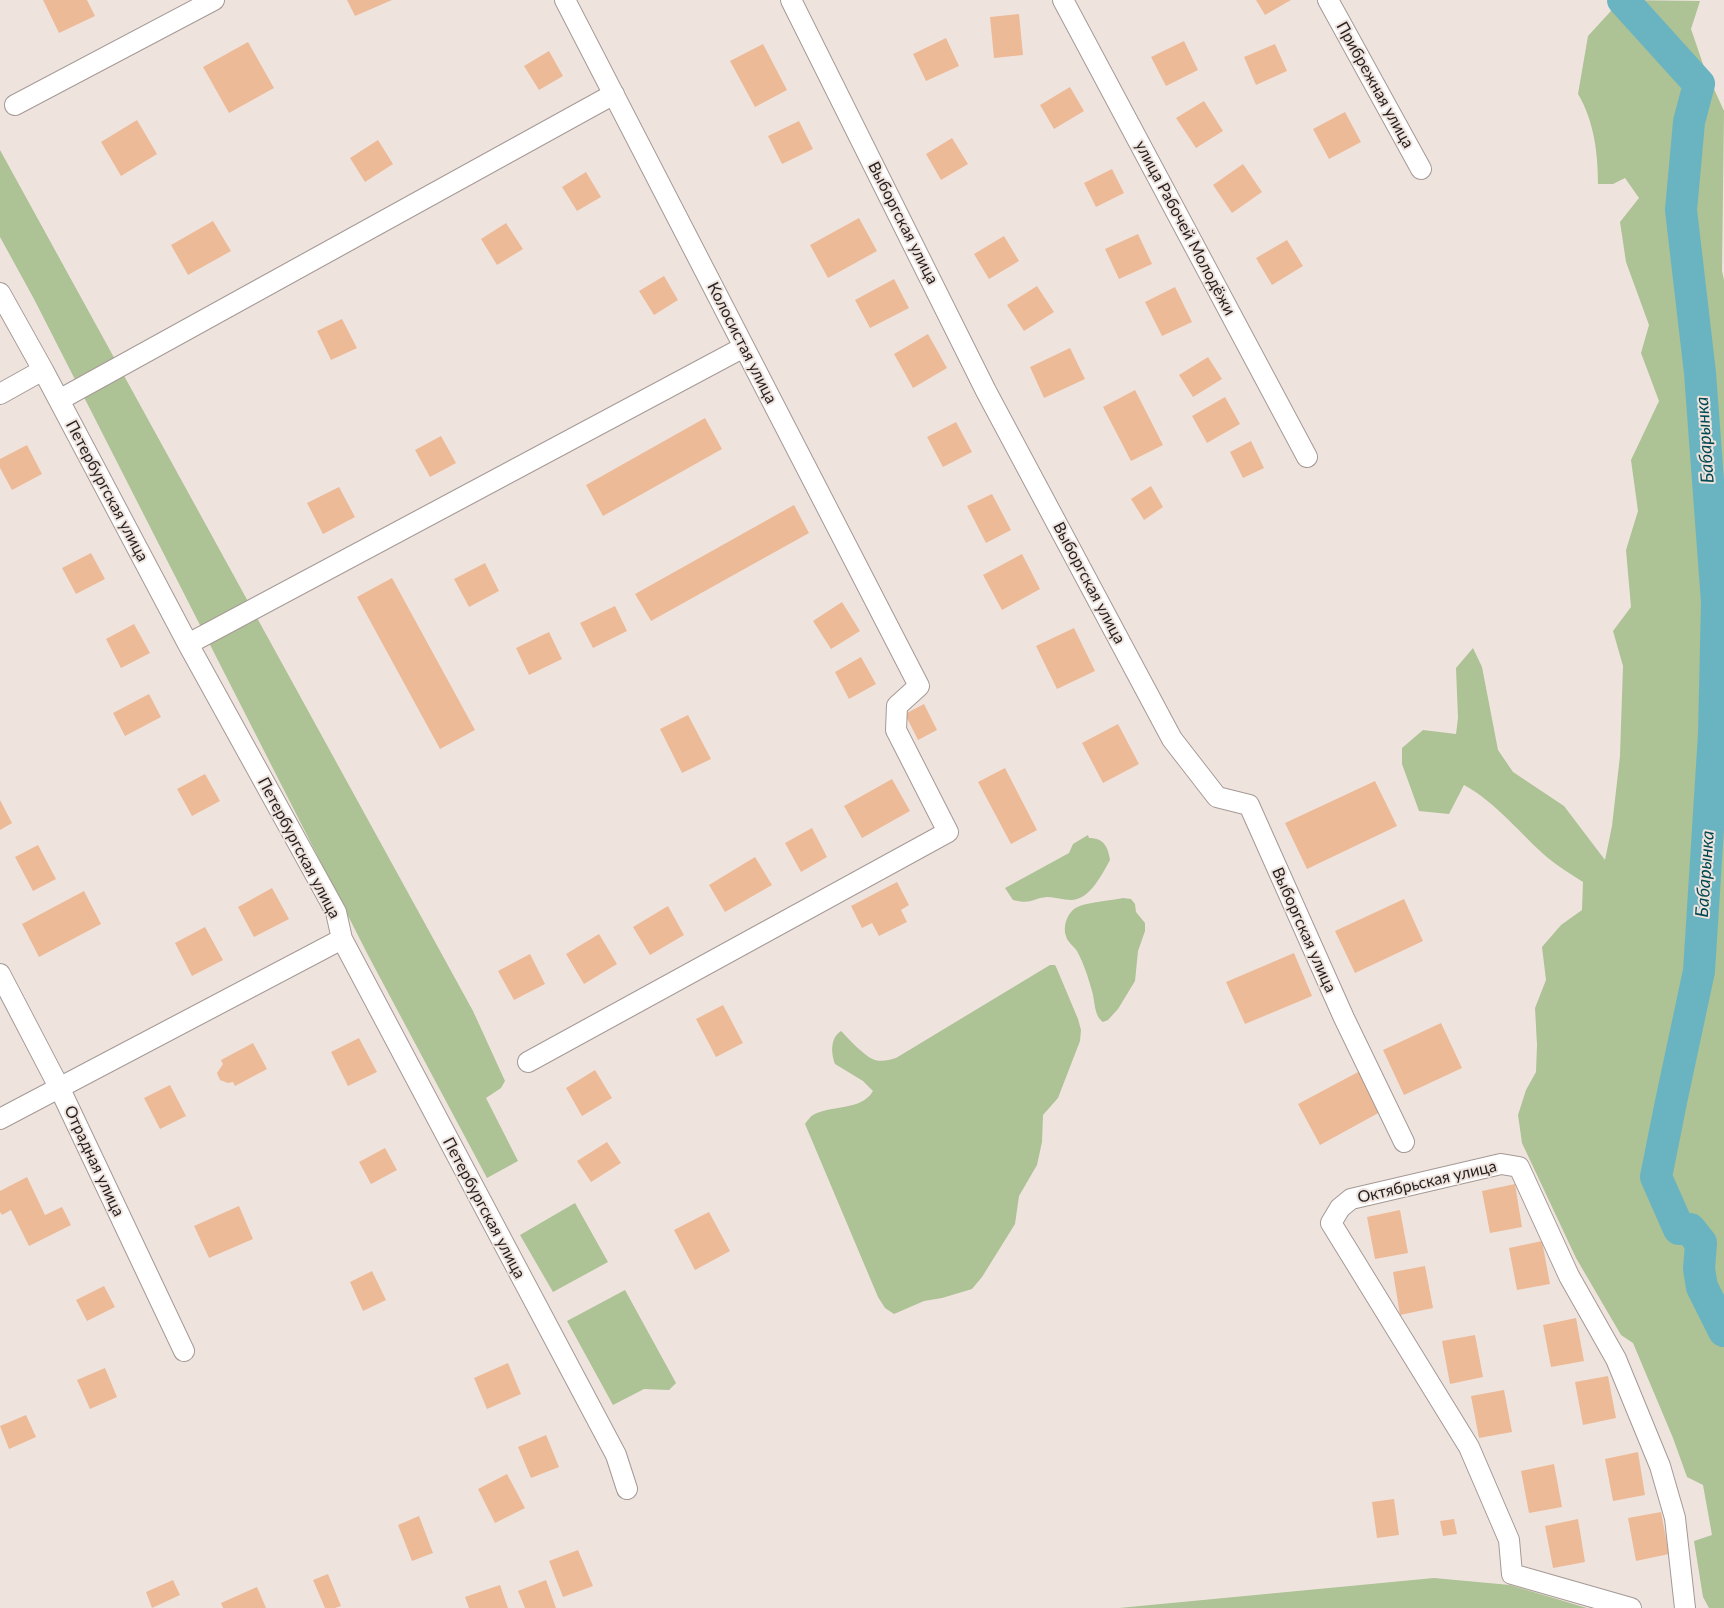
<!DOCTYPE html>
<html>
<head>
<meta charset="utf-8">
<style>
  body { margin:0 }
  canvas { display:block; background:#efe3de }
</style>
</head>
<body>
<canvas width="1724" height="1608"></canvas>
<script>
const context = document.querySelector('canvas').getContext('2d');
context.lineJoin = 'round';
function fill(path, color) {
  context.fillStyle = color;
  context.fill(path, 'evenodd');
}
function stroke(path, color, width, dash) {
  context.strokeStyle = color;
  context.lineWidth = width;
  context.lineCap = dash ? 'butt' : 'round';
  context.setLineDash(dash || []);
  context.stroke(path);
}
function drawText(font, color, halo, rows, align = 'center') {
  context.font = font + ' Lato,sans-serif';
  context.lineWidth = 4;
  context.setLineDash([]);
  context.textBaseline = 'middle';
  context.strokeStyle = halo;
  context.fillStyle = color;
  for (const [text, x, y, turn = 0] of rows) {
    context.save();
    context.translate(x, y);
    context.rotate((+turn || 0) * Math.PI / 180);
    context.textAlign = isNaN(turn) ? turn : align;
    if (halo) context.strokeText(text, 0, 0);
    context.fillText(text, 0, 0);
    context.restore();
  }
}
fill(new Path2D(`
  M 1621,0 L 1700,1 L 1691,29 L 1704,67 L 1724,111 L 1722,271 L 1724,280 L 1724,1608 L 1709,1608 L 1703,1597 L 1694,1541 L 1712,1535 L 1703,1485 L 1687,1477 L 1673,1438 L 1633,1343 L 1621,1335 L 1576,1258 L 1522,1143 L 1518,1115 L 1526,1090 L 1536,1072 L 1537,1045 L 1535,1008 L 1546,980 L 1542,947 L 1561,925 L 1582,910 L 1583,882 C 1571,874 1559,867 1548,858 C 1520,834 1497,803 1464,785 L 1449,814 L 1419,811 L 1402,764 L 1402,748 L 1423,730 L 1456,734 L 1458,718 L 1456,668 L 1473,648 L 1482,667 L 1498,750 L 1513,772 L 1564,806 L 1605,860 L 1612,826 L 1620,756 L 1623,666 L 1613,631 L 1631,607 L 1626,550 L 1638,511 L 1631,460 L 1659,401 L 1641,353 L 1649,325 L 1626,262 L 1620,222 L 1639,198 L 1625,178 L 1613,184 L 1598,184 C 1598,153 1594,121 1578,94 L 1588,36 Z
  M 0,150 L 473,1011 L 505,1081 L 501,1088 L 486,1098 L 518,1161 L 487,1178 L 369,957 L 34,299 L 0,237 Z
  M 1088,835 L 1089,838 C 1104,838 1108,847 1110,860 C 1102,874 1090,900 1071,900 C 1063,900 1055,897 1047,897 C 1033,898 1031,905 1013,900 L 1005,888 L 1069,853 L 1073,844 Z
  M 1123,898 L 1131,899 L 1135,904 L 1136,912 L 1145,923 L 1145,931 L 1138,951 L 1135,981 L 1118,1009 L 1108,1020 L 1103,1022 C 1094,1016 1095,1001 1092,991 C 1088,977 1084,964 1077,951 C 1074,946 1067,942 1066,936 C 1063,928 1066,917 1072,911 C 1079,902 1111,901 1123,898 Z
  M 1050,965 L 1055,965 L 1057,969 L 1078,1019 L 1081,1030 L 1080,1041 L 1058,1098 L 1043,1115 L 1042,1142 L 1037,1165 L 1019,1196 L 1015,1224 L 982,1277 L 972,1289 L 942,1298 L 924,1301 L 894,1314 L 885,1308 L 878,1297 L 805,1124 C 807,1121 810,1117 813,1115 C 830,1105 862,1111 873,1091 L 863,1081 L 835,1064 C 831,1053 830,1038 841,1031 C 849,1039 865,1057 875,1060 C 882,1062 889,1060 896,1058 Z
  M 575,1203 L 608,1262 L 553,1292 L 520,1235 Z
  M 625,1290 L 676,1383 L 669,1390 L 644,1389 L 613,1405 L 567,1321 Z
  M 1434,1578 L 1510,1585 L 1587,1608 L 1119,1608 Z`), '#adc295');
stroke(new Path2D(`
  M 1623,0 L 1699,84 L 1689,122 L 1681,210 L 1700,373 L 1717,602 L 1714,734 L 1699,971 L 1671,1102 L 1656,1177 L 1679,1229 L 1690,1229 L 1701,1243 L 1699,1269 L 1702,1287 L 1724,1331`), '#6ab4c1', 32);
fill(new Path2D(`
  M 43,0 L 87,0 L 95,16 L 59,33 Z
  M 347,0 L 392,0 L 355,16 Z
  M 1256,0 L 1291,0 L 1265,15 Z
  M 1019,14 L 1023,55 L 994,58 L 990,17 Z
  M 946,38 L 959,66 L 926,81 L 913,54 Z
  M 1184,41 L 1198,70 L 1166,86 L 1151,57 Z
  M 248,42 L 274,88 L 229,113 L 203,67 Z
  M 763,44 L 787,90 L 755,107 L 730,61 Z
  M 1275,44 L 1287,71 L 1256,85 L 1244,57 Z
  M 549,51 L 563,76 L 539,90 L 524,66 Z
  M 1070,87 L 1084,111 L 1054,129 L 1040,105 Z
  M 1204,101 L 1223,131 L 1196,148 L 1176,118 Z
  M 1345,112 L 1361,142 L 1329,159 L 1313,129 Z
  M 137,120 L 157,154 L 121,176 L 101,142 Z
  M 799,121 L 813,149 L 782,164 L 768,136 Z
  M 952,138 L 968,164 L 941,180 L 926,154 Z
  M 378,140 L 393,164 L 365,182 L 350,158 Z
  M 1243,164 L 1262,192 L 1232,213 L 1213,185 Z
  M 1112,169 L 1124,193 L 1096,207 L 1084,183 Z
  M 586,172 L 601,197 L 577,211 L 562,187 Z
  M 859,218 L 877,251 L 828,278 L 810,245 Z
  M 213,221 L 231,251 L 188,275 L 171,245 Z
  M 506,223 L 523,249 L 497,265 L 481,239 Z
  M 1138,234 L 1152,264 L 1119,279 L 1105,249 Z
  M 1004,236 L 1019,261 L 989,279 L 974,254 Z
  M 1287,240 L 1303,266 L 1272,285 L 1256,258 Z
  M 664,276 L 678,300 L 654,315 L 639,291 Z
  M 894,279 L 909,308 L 870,328 L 855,300 Z
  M 1037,286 L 1054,312 L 1024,331 L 1007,305 Z
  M 1175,287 L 1192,322 L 1162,336 L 1145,302 Z
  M 342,319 L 357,348 L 331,360 L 317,331 Z
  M 928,334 L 947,368 L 913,388 L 894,354 Z
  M 1070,348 L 1085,379 L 1044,398 L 1030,367 Z
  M 1208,357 L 1222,379 L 1193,397 L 1179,375 Z
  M 1135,390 L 1163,445 L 1131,461 L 1103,407 Z
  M 1225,397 L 1240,424 L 1207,443 L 1192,416 Z
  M 705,418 L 722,449 L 603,516 L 586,485 Z
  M 956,422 L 972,452 L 943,467 L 927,437 Z
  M 441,436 L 456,463 L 430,477 L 415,450 Z
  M 1251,441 L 1264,468 L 1243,478 L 1230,452 Z
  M 27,445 L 42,474 L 12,490 L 0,468 L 0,459 Z
  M 1151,486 L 1163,507 L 1144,520 L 1131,499 Z
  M 339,487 L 355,517 L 323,534 L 307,503 Z
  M 992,494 L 1011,530 L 986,543 L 967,506 Z
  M 794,505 L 809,533 L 651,621 L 635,594 Z
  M 91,553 L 105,579 L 76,594 L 62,568 Z
  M 1022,554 L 1040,589 L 1002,610 L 983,575 Z
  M 485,563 L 499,591 L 469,607 L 454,579 Z
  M 392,578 L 475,730 L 440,749 L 357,597 Z
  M 842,602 L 860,631 L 831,649 L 813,621 Z
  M 615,606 L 627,631 L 593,648 L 580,623 Z
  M 134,624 L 150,653 L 121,668 L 106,639 Z
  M 1074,628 L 1095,671 L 1057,689 L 1036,646 Z
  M 549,632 L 562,659 L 529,675 L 516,648 Z
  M 861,657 L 876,684 L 849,699 L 835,672 Z
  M 149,694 L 161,717 L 125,736 L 113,713 Z
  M 924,704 L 937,730 L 918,740 L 905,714 Z
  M 688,715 L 711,759 L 682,773 L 660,729 Z
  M 1118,724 L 1139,764 L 1103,783 L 1082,743 Z
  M 1005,768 L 1037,830 L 1011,844 L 978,782 Z
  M 205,774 L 220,801 L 192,816 L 177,789 Z
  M 892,779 L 910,811 L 862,838 L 844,806 Z
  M 1375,781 L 1397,826 L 1307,869 L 1285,823 Z
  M 0,800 L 12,823 L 0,830 Z
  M 812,828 L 827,857 L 801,872 L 785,843 Z
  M 38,845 L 56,879 L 33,891 L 15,857 Z
  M 755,857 L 772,885 L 725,912 L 709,885 Z
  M 897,882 L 909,905 L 901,910 L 907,922 L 879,936 L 872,923 L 862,928 L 851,906 Z
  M 272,888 L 289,919 L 254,937 L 238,907 Z
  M 84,891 L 101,924 L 39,957 L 22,924 Z
  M 1404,899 L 1423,941 L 1355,973 L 1335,931 Z
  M 668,906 L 684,935 L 650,955 L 633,927 Z
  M 205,927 L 223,960 L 192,976 L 175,943 Z
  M 599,934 L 617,964 L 584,984 L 566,954 Z
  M 1294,953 L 1312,996 L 1245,1024 L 1226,982 Z
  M 530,954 L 545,984 L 514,1000 L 498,971 Z
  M 723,1005 L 743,1043 L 716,1057 L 696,1019 Z
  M 1441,1023 L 1462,1068 L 1404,1095 L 1383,1050 Z
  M 359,1038 L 377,1072 L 348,1086 L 331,1052 Z
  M 253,1043 L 267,1069 L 235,1086 L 233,1082 L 228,1083 L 220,1080 L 217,1073 L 223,1064 L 221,1060 Z
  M 595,1070 L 612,1098 L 582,1116 L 566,1088 Z
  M 1360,1071 L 1382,1111 L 1320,1145 L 1298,1104 Z
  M 170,1085 L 186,1116 L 160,1129 L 144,1098 Z
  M 607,1142 L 621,1163 L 591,1182 L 577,1161 Z
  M 385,1148 L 397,1170 L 371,1184 L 359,1162 Z
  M 27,1177 L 45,1215 L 62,1207 L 71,1225 L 29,1246 L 11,1210 L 2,1215 L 0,1212 L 0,1191 Z
  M 1515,1184 L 1522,1227 L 1490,1233 L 1482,1191 Z
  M 239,1206 L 253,1239 L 209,1258 L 194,1226 Z
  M 1400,1210 L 1408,1253 L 1375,1259 L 1367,1217 Z
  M 709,1212 L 730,1251 L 695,1270 L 674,1230 Z
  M 1542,1241 L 1550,1284 L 1517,1290 L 1509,1248 Z
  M 1425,1266 L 1433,1308 L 1400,1315 L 1393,1272 Z
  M 372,1271 L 386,1300 L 363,1311 L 350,1282 Z
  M 104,1286 L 115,1307 L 87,1321 L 76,1300 Z
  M 1576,1318 L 1584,1361 L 1551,1367 L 1543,1325 Z
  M 1475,1335 L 1483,1377 L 1450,1384 L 1442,1341 Z
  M 508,1363 L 521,1394 L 487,1409 L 474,1378 Z
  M 105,1368 L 117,1397 L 90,1409 L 77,1380 Z
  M 1608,1376 L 1616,1418 L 1583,1425 L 1575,1382 Z
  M 1504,1390 L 1512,1432 L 1479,1438 L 1471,1396 Z
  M 26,1415 L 36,1437 L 9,1449 L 0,1426 Z
  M 546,1435 L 559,1467 L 531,1478 L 518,1447 Z
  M 1638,1452 L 1645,1495 L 1613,1501 L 1605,1459 Z
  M 1554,1464 L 1562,1507 L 1529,1513 L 1521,1471 Z
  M 507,1474 L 525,1508 L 495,1523 L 478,1489 Z
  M 1394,1499 L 1399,1535 L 1377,1538 L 1372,1502 Z
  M 1661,1512 L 1669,1554 L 1636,1561 L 1628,1518 Z
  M 419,1516 L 433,1553 L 412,1561 L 398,1525 Z
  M 1454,1519 L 1457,1534 L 1443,1536 L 1440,1521 Z
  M 1578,1519 L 1585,1562 L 1553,1568 L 1545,1526 Z
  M 578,1550 L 593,1586 L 563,1597 L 549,1561 Z
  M 328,1574 L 341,1606 L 335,1608 L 325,1608 L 313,1580 Z
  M 173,1580 L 180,1595 L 152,1608 L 146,1592 Z
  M 546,1580 L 556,1608 L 525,1608 L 518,1591 Z
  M 500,1585 L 508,1608 L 469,1608 L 465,1597 Z
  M 257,1587 L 266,1608 L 223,1608 L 221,1603 Z`), '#edba97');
const street = new Path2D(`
  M 791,0 L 986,391 L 1172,739 L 1217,797 L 1249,805 L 1344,1018 L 1404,1142
  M 1063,0 L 1307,457
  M 1328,0 L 1421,169
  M 15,105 L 214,0
  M 0,293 L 43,370 L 188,644 L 336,912 L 342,939 L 616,1455 L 627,1489
  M 0,394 L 43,370
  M 59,400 L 614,94
  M 188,644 L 744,347
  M 0,974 L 59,1087 L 184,1351
  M 528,1062 L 948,832 L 896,730 L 897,706 L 919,686 L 565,0
  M 0,1119 L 342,939
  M 1631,1608 L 1512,1574 L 1509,1540 L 1469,1447 L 1331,1223 L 1340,1208 L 1351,1199 L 1501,1164 L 1519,1167 L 1569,1276 L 1616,1359 L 1660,1466 L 1675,1518 L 1685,1608`);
stroke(street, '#a59995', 22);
stroke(street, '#fff', 20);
drawText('16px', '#241f1e', '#efe3de', [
  ["Прибрежная улица",1375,85,61],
  ["Выборгская улица",903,223,63],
  ["улица Рабочей Молодёжи",1185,228,62],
  ["Колосистая улица",742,343,63],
  ["Петербургская улица",107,491,62],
  ["Выборгская улица",1089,583,62],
  ["Петербургская улица",299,848,62],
  ["Выборгская улица",1304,930,66],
  ["Отрадная улица",94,1161,65],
  ["Октябрьская улица",1427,1182,-13],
  ["Петербургская улица",484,1208,62]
]);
drawText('italic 18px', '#004851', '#efe3de', [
  ["Бабарынка",1705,440,-94],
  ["Бабарынка",1705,874,-86]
]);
</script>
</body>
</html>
